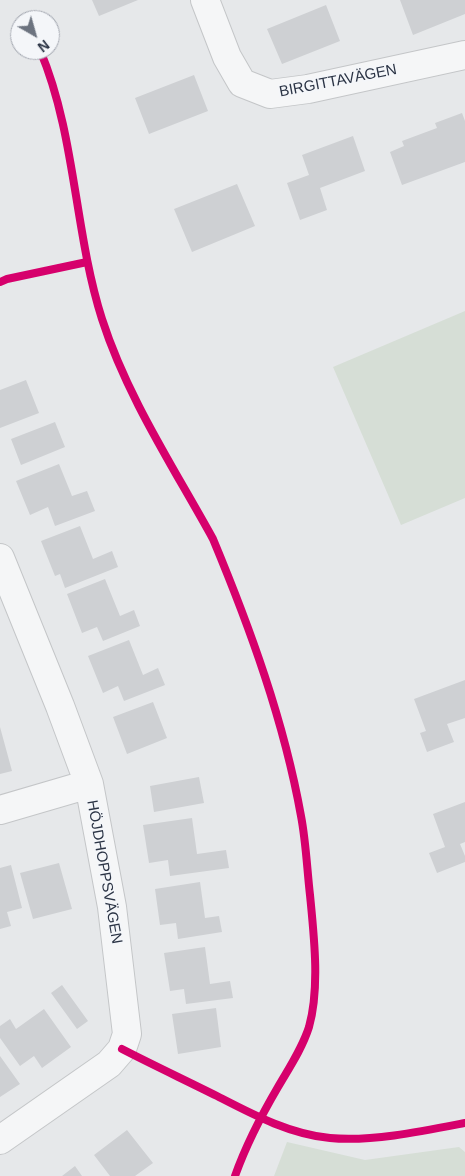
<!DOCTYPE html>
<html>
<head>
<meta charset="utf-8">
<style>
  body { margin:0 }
  #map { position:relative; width:465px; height:1176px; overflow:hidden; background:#e6e8ea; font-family:Helvetica,sans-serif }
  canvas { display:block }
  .north { position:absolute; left:10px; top:10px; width:50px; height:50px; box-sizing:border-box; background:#f4f6f9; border:1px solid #a4a8b1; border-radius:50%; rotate:142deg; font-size:14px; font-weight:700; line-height:20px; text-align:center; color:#2b3445 }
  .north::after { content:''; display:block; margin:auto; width:18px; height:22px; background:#6c737f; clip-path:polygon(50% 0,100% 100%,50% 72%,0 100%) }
</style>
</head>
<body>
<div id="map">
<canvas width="465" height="1176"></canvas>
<div class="north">N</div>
</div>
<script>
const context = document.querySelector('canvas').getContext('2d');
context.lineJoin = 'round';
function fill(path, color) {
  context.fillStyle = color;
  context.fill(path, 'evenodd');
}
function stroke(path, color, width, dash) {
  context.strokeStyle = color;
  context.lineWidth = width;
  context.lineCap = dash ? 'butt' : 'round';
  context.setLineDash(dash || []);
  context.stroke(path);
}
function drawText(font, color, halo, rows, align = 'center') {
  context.font = font + ' Helvetica,sans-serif';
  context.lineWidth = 4;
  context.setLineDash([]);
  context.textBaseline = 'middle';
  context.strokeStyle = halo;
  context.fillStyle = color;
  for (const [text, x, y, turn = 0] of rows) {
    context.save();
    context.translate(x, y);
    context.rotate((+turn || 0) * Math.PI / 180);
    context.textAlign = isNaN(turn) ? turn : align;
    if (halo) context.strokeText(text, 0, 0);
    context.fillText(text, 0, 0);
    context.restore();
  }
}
fill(new Path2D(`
  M 465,311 L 465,498 L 401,525 L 333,367 Z
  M 287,1142 L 365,1160 L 459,1147 L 465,1152 L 465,1176 L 274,1176 Z`), '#d6ded6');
fill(new Path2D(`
  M 92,0 L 138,0 L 99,16 Z
  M 400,0 L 465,0 L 465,14 L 413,35 Z
  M 326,5 L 340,41 L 282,64 L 267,29 Z
  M 194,75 L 208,111 L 149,134 L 135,98 Z
  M 462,113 L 465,121 L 465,162 L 402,185 L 390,152 L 404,146 L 402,141 L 437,128 L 435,123 Z
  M 353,136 L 365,171 L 320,188 L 327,210 L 300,220 L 287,183 L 309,175 L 302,155 Z
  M 237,184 L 255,226 L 192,252 L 174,209 Z
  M 26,380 L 39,413 L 0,428 L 0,390 Z
  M 55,422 L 65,447 L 21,465 L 11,439 Z
  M 59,464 L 72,496 L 87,491 L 95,511 L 55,526 L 48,507 L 30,515 L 16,481 Z
  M 80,526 L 93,559 L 112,551 L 118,567 L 65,588 L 60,574 L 55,576 L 41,541 Z
  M 105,579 L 120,616 L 134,610 L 140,626 L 103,641 L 97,627 L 82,633 L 67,594 Z
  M 129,640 L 143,675 L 158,668 L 165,685 L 124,701 L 118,686 L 103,693 L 88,656 Z
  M 465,680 L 465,718 L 447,724 L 454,742 L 427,752 L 420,733 L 426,731 L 414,699 Z
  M 153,702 L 167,738 L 127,754 L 113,717 Z
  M 0,727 L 12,771 L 0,774 Z
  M 199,777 L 204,803 L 154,812 L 150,786 Z
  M 465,802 L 465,842 L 460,844 L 465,856 L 465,862 L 437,873 L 429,853 L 445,847 L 433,814 Z
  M 192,818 L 197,854 L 226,850 L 229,868 L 170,876 L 168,860 L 149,863 L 143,825 Z
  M 59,863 L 72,909 L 33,919 L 20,873 Z
  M 11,865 L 22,908 L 7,912 L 11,926 L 0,929 L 0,868 Z
  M 200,882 L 205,918 L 219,916 L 222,932 L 178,939 L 176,923 L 160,925 L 155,889 Z
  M 205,947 L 210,984 L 230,981 L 233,998 L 186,1004 L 184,989 L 170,991 L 164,953 Z
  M 62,985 L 88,1021 L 77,1029 L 51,993 Z
  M 216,1008 L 221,1047 L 178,1054 L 172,1014 Z
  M 44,1009 L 71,1047 L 42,1068 L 34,1056 L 20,1066 L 0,1038 L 0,1026 L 10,1019 L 16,1029 Z
  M 0,1056 L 20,1084 L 0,1097 Z
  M 127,1130 L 153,1163 L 135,1176 L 110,1176 L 94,1155 Z
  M 75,1166 L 82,1176 L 62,1176 Z`), '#ced0d3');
const minor = new Path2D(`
  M 205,0 L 227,57 L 242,83 L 270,94 L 308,89 L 465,55
  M 0,558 L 60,706 L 89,784 L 112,907 L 127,1034 L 122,1049 L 109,1064 L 0,1140
  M 0,810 L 89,784`);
stroke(minor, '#c4c6c8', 30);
stroke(minor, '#f5f6f7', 28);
stroke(new Path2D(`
  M 40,50 C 76,135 74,231 102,319 C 127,397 174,468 213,539 C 250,628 284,721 301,816 C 306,842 307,869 310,895 C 314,936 320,988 309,1027 C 302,1049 289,1068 278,1087 C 261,1116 246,1145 235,1176
  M 0,282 L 7,279 L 87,262
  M 122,1049 C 153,1065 185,1080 217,1096 C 252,1114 289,1134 330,1138 C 371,1142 424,1131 465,1123`), '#d6006c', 8);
drawText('15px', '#2b3445', '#f4f6f9', [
  ["BIRGITTAVÄGEN",338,81,-11],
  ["HÖJDHOPPSVÄGEN",104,872,80]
]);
</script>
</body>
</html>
